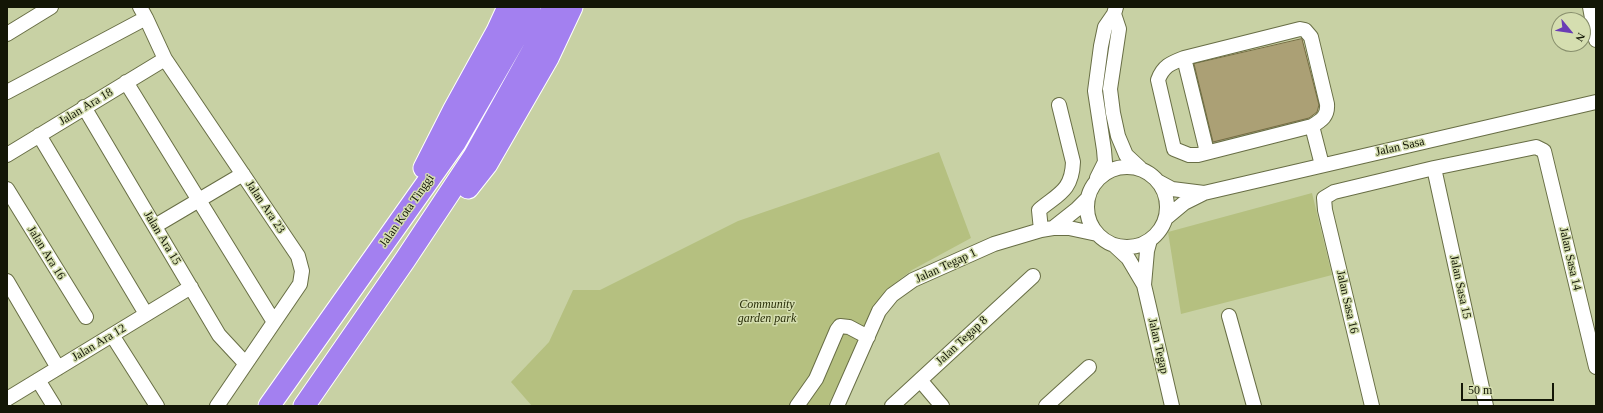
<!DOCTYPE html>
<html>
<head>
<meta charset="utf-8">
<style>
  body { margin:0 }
  #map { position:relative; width:1603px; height:413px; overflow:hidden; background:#c8d1a4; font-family:Georgia,serif }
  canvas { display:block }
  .frame { position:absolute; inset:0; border:8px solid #131606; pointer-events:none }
  .north { position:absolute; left:1551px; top:12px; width:40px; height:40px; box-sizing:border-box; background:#d5deb0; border:1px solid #878e6c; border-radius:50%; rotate:119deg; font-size:11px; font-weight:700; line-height:16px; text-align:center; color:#131606 }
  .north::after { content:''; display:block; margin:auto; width:14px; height:18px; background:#6a3db5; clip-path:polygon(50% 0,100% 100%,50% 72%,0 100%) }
  .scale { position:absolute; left:1461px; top:383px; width:93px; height:18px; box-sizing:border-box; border:2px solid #131606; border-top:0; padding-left:5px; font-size:12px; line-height:14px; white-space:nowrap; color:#131606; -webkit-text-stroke:3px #d5deb0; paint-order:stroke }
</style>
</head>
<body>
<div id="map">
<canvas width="1603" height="413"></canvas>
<div class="frame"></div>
<div class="north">N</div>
<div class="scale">50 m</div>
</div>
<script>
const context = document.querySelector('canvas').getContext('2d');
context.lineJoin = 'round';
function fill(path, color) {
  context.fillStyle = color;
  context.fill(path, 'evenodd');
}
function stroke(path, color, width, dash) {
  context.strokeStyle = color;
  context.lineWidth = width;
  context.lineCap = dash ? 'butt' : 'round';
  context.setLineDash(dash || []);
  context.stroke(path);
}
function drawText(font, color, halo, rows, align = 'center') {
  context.font = font + ' Georgia,serif';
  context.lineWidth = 3;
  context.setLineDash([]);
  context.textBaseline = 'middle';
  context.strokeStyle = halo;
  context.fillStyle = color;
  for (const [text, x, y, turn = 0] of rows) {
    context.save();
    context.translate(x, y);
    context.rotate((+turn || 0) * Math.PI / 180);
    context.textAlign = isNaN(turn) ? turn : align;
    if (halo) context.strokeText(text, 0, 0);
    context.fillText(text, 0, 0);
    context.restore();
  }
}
fill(new Path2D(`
  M 939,152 L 971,238 L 912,270 L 886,290 L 872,312 L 828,406 L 532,406 L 511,382 L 549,342 L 573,290 L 600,290 L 738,221 Z
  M 1312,193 L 1332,275 L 1181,314 L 1168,232 Z`), '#b5c080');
fill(new Path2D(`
  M 1195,65 L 1317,110 L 1299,127 L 1205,151 L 1186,74 Z`), '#0003');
const building = new Path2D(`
  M 1302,39 L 1319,105 L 1317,112 L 1309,118 L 1213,142 L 1194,64 Z`);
fill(building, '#aba075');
stroke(building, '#766b42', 1);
const minor = new Path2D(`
  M 140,7 L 146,18 L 165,59 L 298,256 L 302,271 L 300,284 L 217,406
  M 1590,7 L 1596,40
  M 1114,14 L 1119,29 L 1110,89 L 1113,113 L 1118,136 L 1126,155 L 1140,168
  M 1300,29 L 1305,30 L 1311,37 L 1327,104 C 1328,116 1322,120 1312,126 L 1198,155 L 1189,155 L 1174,149 L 1158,80 C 1163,66 1171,63 1184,58 Z
  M 7,34 L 51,7
  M 1184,58 L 1207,152
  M 126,82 L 274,322
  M 7,92 L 146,18
  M 84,107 L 219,335 L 245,363
  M 1312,126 L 1322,165
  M 39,135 L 146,314
  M 7,155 L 165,59
  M1087 207a40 40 0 1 1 80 0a40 40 0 1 1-80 0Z
  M 1434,168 L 1486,406
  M 1097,178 L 1105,162 L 1104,150 L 1095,91 L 1101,46 L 1105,27 L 1114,14 L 1116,7
  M 1159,182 L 1172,189 L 1204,193
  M 7,189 L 86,317
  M 1166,218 L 1184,203 L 1204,193 L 1596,102
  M 155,226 L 243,174
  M 1053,228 L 1077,209 L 1087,199
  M 1041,230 L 1039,210 C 1058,194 1072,191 1073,162 L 1059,105
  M 1114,245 L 1128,258 L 1144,285 L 1172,406
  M 7,281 L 58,368
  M 1144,285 L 1147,251 L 1150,240
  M 1229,316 L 1254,406
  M 112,335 L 157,406
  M 38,380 L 54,406
  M 920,380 L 942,406
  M 7,399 L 191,287
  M 797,406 L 816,379 L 837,330 L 840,326 L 849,327 L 868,337
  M 837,406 L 879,311 L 892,295 L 913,280 L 994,244 L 1041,230 L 1053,228 L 1069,228 L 1097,234
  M 892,406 L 1033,276
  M 1046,406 L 1089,367
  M 1372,406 L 1325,210 L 1324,198 L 1334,192 L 1434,168 L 1536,147 L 1544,151 L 1596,367`);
const highway = new Path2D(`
  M 424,168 L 454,109 L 497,31 L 508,7
  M 468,188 L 487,164 L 548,58 L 572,7
  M 269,406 L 455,143 L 515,39 L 530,7
  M 304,406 L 405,260 L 474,156 L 534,48 L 553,7`);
stroke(minor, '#686e45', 16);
stroke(highway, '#fff', 23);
stroke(minor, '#fff', 14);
stroke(highway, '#a380f0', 21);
drawText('12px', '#131606', '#d5deb0', [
  ["Jalan Ara 18",86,107,-31],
  ["Jalan Sasa",1400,147,-13],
  ["Jalan Ara 23",265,207,56],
  ["Jalan Kota Tinggi",407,211,-55],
  ["Jalan Ara 15",162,238,59],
  ["Jalan Ara 16",46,253,58],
  ["Jalan Sasa 14",1570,259,77],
  ["Jalan Tegap 1",946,266,-25],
  ["Jalan Sasa 15",1460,287,78],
  ["Jalan Sasa 16",1347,302,77],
  ["Jalan Tegap 8",962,341,-43],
  ["Jalan Ara 12",99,343,-31],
  ["Jalan Tegap",1158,346,77]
]);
drawText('italic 12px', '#292e08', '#d5deb0', [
  ["Community",767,305],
  ["garden park",767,319]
]);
</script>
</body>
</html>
